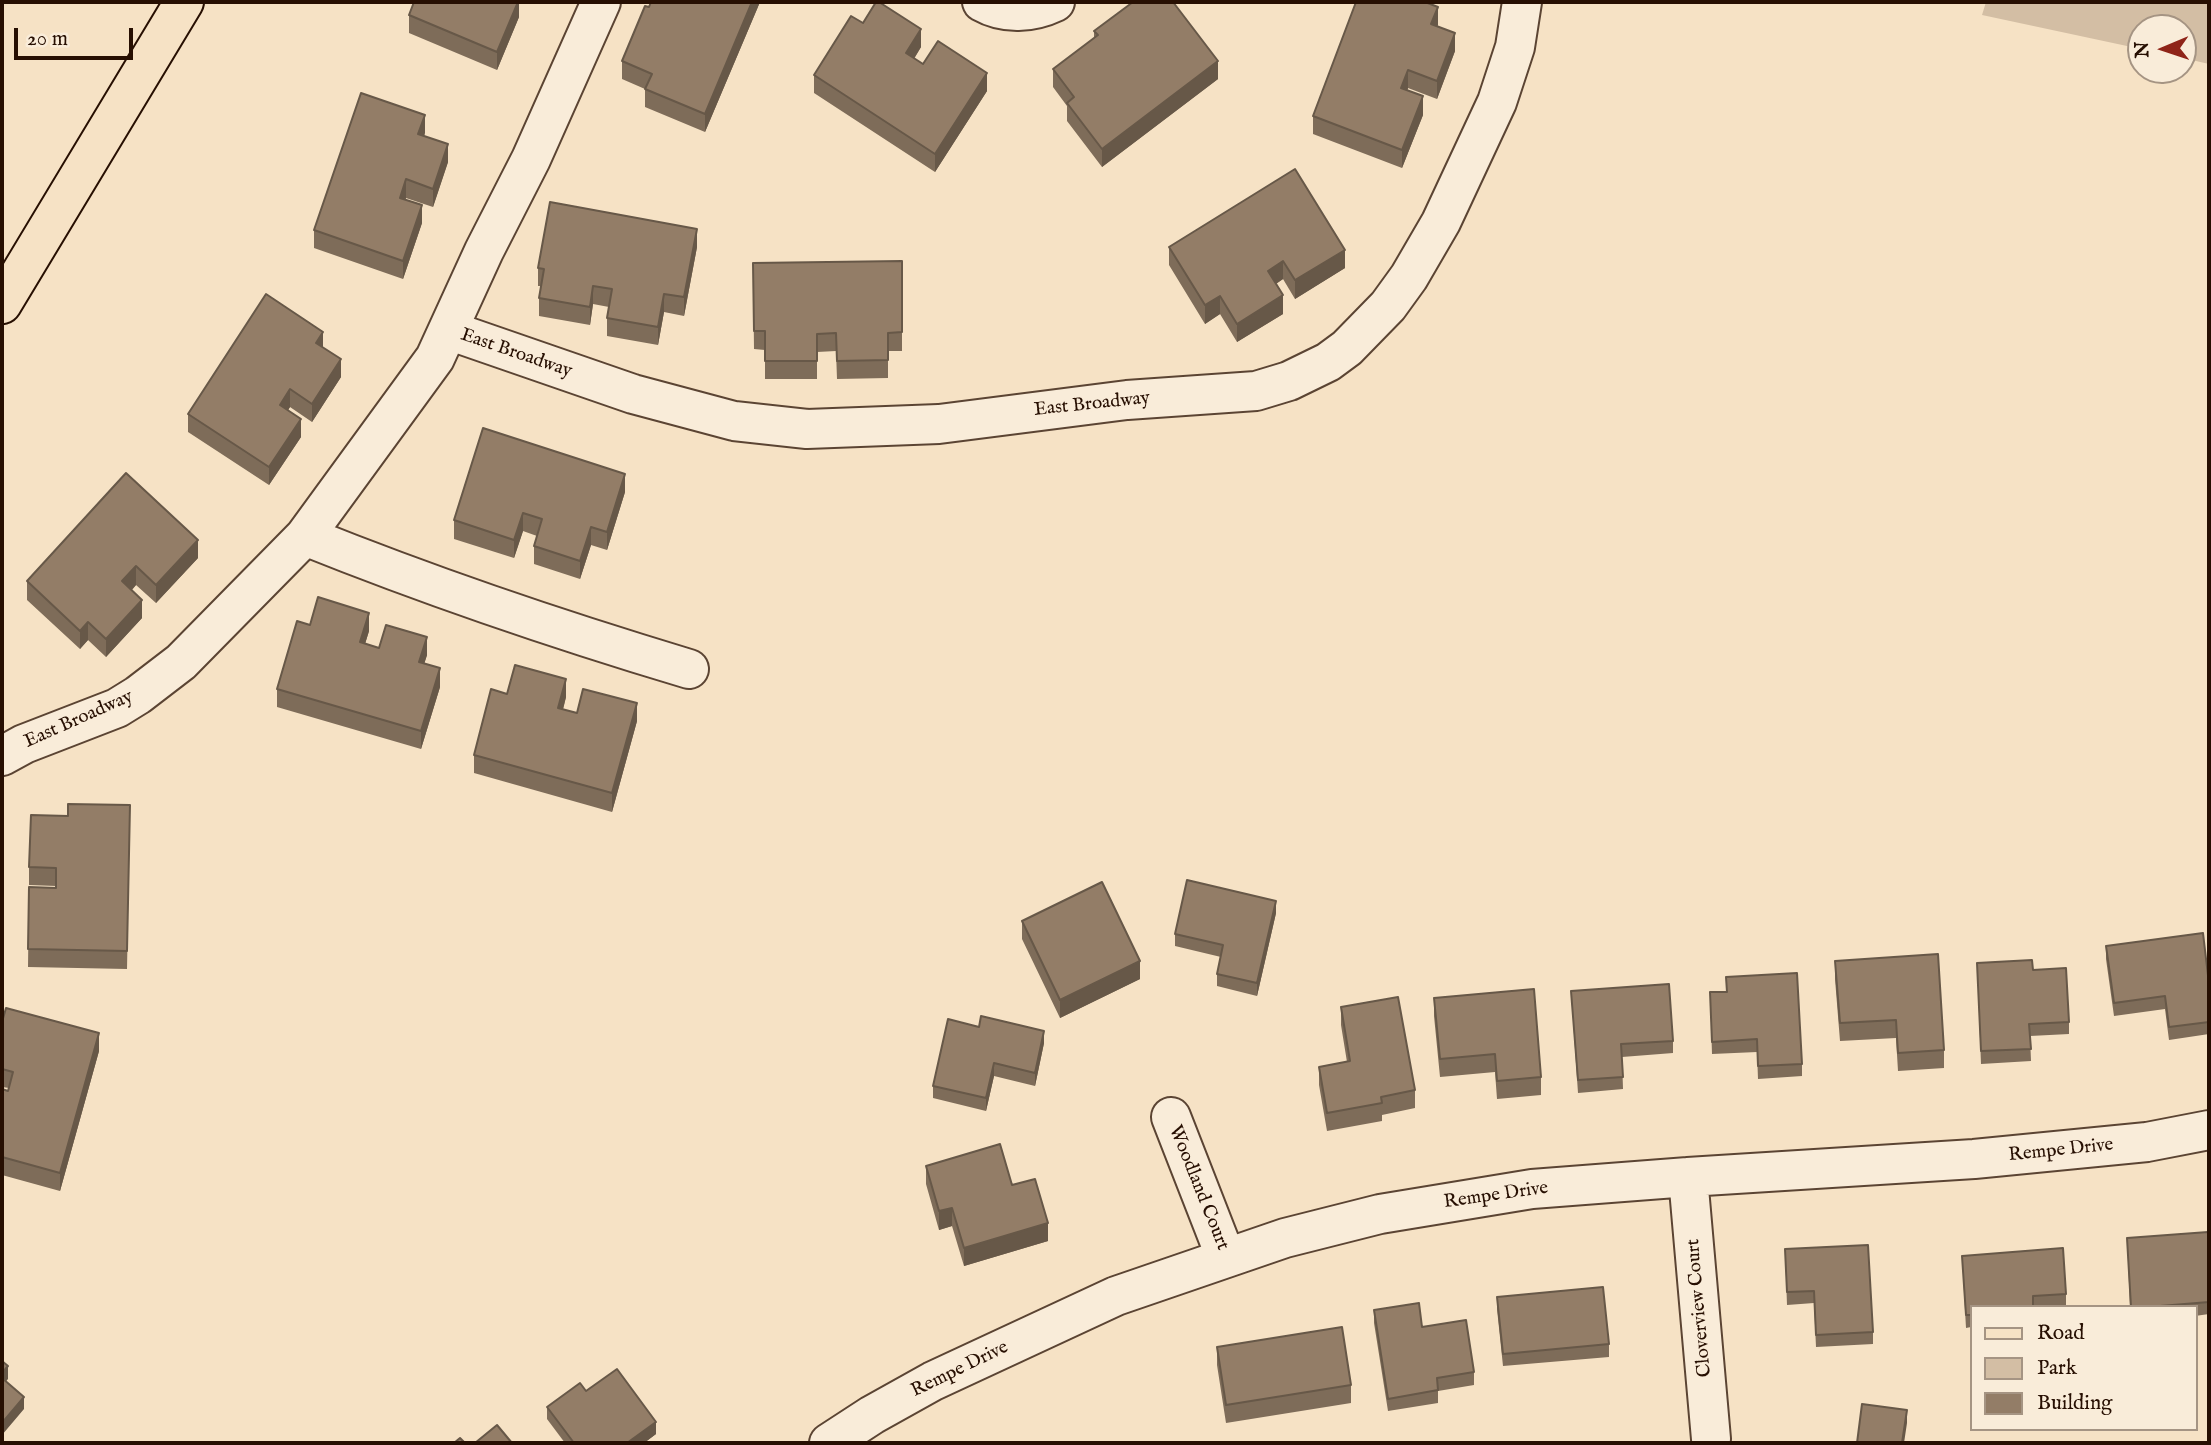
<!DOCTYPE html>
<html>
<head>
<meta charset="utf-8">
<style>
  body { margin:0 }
  #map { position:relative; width:2211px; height:1445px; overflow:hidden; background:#f6e2c5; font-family:"IM FELL English",serif }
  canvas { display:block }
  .frame { position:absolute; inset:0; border:4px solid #270f02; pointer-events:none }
  .legend { position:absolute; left:1970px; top:1305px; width:228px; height:126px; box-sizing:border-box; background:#f9ecd9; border:2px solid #a59483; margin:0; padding:9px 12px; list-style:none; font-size:21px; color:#270f02 }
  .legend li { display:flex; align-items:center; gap:14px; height:35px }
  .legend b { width:35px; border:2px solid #a59483 }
  .north { position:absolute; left:2127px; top:14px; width:70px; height:70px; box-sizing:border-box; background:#f9ecd9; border:2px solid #a59483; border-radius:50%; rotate:268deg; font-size:19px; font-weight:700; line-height:28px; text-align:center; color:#270f02 }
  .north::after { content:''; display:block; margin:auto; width:24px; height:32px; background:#8f2418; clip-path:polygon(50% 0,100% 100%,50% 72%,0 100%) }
  .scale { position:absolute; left:14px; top:28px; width:119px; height:32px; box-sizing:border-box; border:4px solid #270f02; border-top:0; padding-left:9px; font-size:21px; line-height:24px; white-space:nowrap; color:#270f02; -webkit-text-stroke:5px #f9ecd9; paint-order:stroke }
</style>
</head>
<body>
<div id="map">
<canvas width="2211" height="1445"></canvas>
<div class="frame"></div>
<ul class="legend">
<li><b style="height:9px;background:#f6e2c5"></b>Road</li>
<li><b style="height:19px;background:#d3bea4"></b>Park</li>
<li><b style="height:19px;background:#937d67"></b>Building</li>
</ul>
<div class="north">N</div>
<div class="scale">20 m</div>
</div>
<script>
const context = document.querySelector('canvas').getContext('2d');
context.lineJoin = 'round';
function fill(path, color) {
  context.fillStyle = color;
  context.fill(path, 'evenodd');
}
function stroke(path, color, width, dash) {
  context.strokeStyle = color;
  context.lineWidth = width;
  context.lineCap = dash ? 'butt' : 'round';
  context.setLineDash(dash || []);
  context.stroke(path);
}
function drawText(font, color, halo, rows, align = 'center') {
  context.font = font + ' "IM FELL English",serif';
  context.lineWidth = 5;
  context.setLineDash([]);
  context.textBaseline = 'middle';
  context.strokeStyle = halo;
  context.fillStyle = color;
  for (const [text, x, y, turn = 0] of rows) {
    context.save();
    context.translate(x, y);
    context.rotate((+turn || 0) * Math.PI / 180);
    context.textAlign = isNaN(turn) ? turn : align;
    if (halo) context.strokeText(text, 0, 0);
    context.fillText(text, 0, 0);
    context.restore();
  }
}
fill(new Path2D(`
  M 1986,2 L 2209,2 L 2209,64 L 2183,58 L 2183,28 L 2141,28 L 2141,49 L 1982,15 Z`), '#d3bea4');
const minor = new Path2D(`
  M 982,2 C 1005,15 1032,13 1055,2
  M 448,330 L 633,394 L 734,421 L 807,429 L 939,424 L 1127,400 L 1256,391 L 1289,381 L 1328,362 L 1347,348 L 1388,306 L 1409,277 L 1441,222 L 1497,102 L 1515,47 L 1522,2
  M 305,536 C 432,587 559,630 689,669
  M 2,756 L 24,744 L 117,708 L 138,695 L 181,662 L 305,536 L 435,358 L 484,251 L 531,159 L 601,2
  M 1171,1117 L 1226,1258
  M 1688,1177 L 1711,1439
  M 829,1443 L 872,1415 L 933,1381 L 1116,1296 L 1285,1238 L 1380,1214 L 1532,1189 L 1688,1177 L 1974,1159 L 2147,1142 L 2209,1130`);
const major = new Path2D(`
  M 2,304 L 184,2`);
stroke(minor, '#5b4433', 42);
stroke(major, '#270f02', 42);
stroke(minor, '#f9ecd9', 38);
stroke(major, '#f6e2c5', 38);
fill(new Path2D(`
  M 519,2 L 519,17 L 497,70 L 409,33 L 409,15 Z
  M 760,2 L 705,132 L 645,107 L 645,89 L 622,79 L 622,61 L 649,7 Z
  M 863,23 L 921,47 L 914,59 L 923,64 L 987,91 L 935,172 L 814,93 L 814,75 Z
  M 1438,25 L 1437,27 L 1455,51 L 1437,99 L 1408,88 L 1407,91 L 1423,115 L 1402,168 L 1313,134 L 1313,116 Z
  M 1094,31 L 1218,79 L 1102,167 L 1067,121 L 1067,106 L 1053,87 L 1053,69 L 1094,38 Z
  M 425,133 L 424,136 L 448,162 L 433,207 L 406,198 L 405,199 L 422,223 L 403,279 L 314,248 L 314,230 Z
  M 697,247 L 684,316 L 664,312 L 658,345 L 607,336 L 607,318 L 609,307 L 593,304 L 590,325 L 539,316 L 539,298 L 541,286 L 538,286 L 538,268 Z
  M 1169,247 L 1345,268 L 1295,299 L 1283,279 L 1276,284 L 1283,314 L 1237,342 L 1220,314 L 1205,324 L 1169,265 Z
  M 902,261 L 902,351 L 888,351 L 888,378 L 837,379 L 836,351 L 817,352 L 817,379 L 765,379 L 765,350 L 754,349 L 753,263 Z
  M 323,348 L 341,377 L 312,422 L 290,407 L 288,410 L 301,437 L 269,485 L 188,432 L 188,414 Z
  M 625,492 L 607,550 L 591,545 L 580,579 L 534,564 L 534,546 L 537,536 L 523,531 L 514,558 L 454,539 L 454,520 Z
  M 198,558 L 156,603 L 136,585 L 132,590 L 142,618 L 106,657 L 88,640 L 80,649 L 27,600 L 27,581 Z
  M 310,625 L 369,631 L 365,644 L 379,648 L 427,655 L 424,664 L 440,687 L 421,749 L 277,707 L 277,689 Z
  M 507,694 L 566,697 L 563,710 L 577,713 L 637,721 L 612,812 L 474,773 L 474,755 Z
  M 130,805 L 127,969 L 28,967 L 29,887 L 56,888 L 56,886 L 29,885 L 29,867 L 68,816 Z
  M 1276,913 L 1257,996 L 1217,986 L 1217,974 L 1221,957 L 1175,946 L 1175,934 Z
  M 1022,921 L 1140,979 L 1060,1018 L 1022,939 Z
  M 2106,946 L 2209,984 L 2209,1034 L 2169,1040 L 2165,1009 L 2114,1016 L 2106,959 Z
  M 1835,961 L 1944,1050 L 1944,1068 L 1898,1071 L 1896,1038 L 1840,1041 L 1835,979 Z
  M 1977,963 L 2033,970 L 2069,1022 L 2069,1034 L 2030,1036 L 2031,1061 L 1981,1064 Z
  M 1571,991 L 1673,1041 L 1673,1053 L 1622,1057 L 1623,1089 L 1578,1093 Z
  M 1710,992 L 1802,1064 L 1802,1076 L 1758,1079 L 1757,1052 L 1712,1054 Z
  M 1434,998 L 1541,1077 L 1541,1095 L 1497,1099 L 1495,1072 L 1440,1077 L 1434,1016 Z
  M 1341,1007 L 1415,1090 L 1415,1108 L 1382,1115 L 1382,1121 L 1327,1131 L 1319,1085 L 1319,1067 L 1347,1062 L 1341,1025 Z
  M 2,1022 L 99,1051 L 60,1191 L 2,1175 L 2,1089 L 8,1091 L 9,1088 L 2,1087 Z
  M 979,1027 L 1044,1043 L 1035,1086 L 994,1076 L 986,1111 L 933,1098 L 933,1086 Z
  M 926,1166 L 1012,1185 L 1048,1241 L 964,1266 L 952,1226 L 939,1230 L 926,1184 Z
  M 2127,1238 L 2209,1244 L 2209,1314 L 2195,1316 L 2195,1307 L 2130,1307 Z
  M 1785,1249 L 1873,1332 L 1873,1344 L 1816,1347 L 1814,1303 L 1787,1305 Z
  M 1962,1256 L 2066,1294 L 2066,1306 L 1971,1307 L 1971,1327 L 1966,1328 Z
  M 1497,1297 L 1609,1344 L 1609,1357 L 1503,1366 L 1497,1309 Z
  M 1374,1310 L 1422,1327 L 1474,1372 L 1474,1385 L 1438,1391 L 1438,1403 L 1388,1411 L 1374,1323 Z
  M 1217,1347 L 1351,1385 L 1351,1403 L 1226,1423 L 1217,1365 Z
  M 586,1391 L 656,1434 L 644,1443 L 565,1443 L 547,1419 L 547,1407 Z`), '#7e6c59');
fill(new Path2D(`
  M 518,2 L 519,2 L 519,17 L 497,70 L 497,52 Z
  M 752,2 L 760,2 L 705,132 L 705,114 Z
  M 1438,7 L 1438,25 L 1431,42 L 1431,24 Z
  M 921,29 L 921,47 L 906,71 L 906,53 Z
  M 1455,33 L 1455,51 L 1437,99 L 1437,81 Z
  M 1218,61 L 1218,79 L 1102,167 L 1102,149 Z
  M 1408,70 L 1408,88 L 1401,107 L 1401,88 Z
  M 987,73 L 987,91 L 935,172 L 935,154 Z
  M 1423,96 L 1423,115 L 1402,168 L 1402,150 Z
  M 425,115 L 425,133 L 418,152 L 418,134 Z
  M 448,144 L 448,162 L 433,207 L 433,189 Z
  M 406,179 L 406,198 L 400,216 L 400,198 Z
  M 422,205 L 422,223 L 403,279 L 403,261 Z
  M 697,229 L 697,247 L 684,316 L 684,297 Z
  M 1345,250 L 1345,268 L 1295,299 L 1295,280 Z
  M 1283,261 L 1283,279 L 1268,289 L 1268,271 Z
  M 593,286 L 593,304 L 590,325 L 590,307 Z
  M 664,294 L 664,312 L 658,345 L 658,327 Z
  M 1283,295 L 1283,314 L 1237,342 L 1237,324 Z
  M 1220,296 L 1220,314 L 1205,324 L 1205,305 Z
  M 323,332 L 323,350 L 316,343 Z
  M 341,359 L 341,377 L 312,422 L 312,404 Z
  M 290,389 L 290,407 L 280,423 L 280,405 Z
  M 301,419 L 301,437 L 269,485 L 269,467 Z
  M 625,474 L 625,492 L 607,550 L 607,532 Z
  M 523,513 L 523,531 L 514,558 L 514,540 Z
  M 591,527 L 591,545 L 580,579 L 580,561 Z
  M 198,540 L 198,558 L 156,603 L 156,585 Z
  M 136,566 L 136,585 L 122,600 L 122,581 Z
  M 142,600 L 142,618 L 106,657 L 106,639 Z
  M 369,613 L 369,631 L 360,660 L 360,642 Z
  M 88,622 L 88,640 L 80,649 L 80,631 Z
  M 427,637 L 427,655 L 419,680 L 419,662 Z
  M 440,668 L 440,687 L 421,749 L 421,731 Z
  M 566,679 L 566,697 L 558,727 L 558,708 Z
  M 637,703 L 637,721 L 612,812 L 612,793 Z
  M 1276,901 L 1276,913 L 1257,996 L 1257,983 Z
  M 1140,961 L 1140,979 L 1060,1018 L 1060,1000 Z
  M 1044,1031 L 1044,1043 L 1035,1086 L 1035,1073 Z
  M 99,1033 L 99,1051 L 60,1191 L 60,1173 Z
  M 994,1063 L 994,1076 L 986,1111 L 986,1098 Z
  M 952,1208 L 952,1226 L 939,1230 L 939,1211 Z
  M 1048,1223 L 1048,1241 L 964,1266 L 964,1248 Z
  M 8,1366 L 8,1379 L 2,1386 L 2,1373 Z
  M 24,1397 L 24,1409 L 2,1435 L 2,1423 Z
  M 1907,1410 L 1907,1423 L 1904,1443 L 1902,1443 Z
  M 656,1422 L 656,1434 L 644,1443 L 627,1443 Z`), '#675848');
const building = new Path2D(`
  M 414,2 L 518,2 L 497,52 L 409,15 Z
  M 651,2 L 752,2 L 705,114 L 645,89 L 652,74 L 622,61 L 645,6 L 649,7 Z
  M 876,2 L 879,2 L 921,29 L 906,53 L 923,64 L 938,41 L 987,73 L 935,154 L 814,75 L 851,16 L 863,23 Z
  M 1133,2 L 1173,2 L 1218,61 L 1102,149 L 1067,103 L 1074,97 L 1053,69 L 1098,35 L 1094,31 Z
  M 1356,2 L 1425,2 L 1438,7 L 1431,24 L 1455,33 L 1437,81 L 1408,70 L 1401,88 L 1423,96 L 1402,150 L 1313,116 Z
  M 361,93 L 425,115 L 418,134 L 448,144 L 433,189 L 406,179 L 400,198 L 422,205 L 403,261 L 314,230 Z
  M 1295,169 L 1345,250 L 1295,280 L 1283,261 L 1268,271 L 1283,295 L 1237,324 L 1220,296 L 1205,305 L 1169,247 Z
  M 550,202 L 697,229 L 684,297 L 664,294 L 658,327 L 607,318 L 612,289 L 593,286 L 590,307 L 539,298 L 544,269 L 538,268 Z
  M 902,261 L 902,332 L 888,333 L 888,360 L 837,361 L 836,333 L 817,334 L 817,361 L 765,361 L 765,331 L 754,331 L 753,263 Z
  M 266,294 L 323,332 L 316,343 L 341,359 L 312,404 L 290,389 L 280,405 L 301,419 L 269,467 L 188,414 Z
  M 483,428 L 625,474 L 607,532 L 591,527 L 580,561 L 534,546 L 542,519 L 523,513 L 514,540 L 454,520 Z
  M 126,473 L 198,540 L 156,585 L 136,566 L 122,581 L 142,600 L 106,639 L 88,622 L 80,631 L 27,581 Z
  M 318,597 L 369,613 L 360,642 L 379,648 L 386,625 L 427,637 L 419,662 L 440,668 L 421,731 L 277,689 L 297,621 L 310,625 Z
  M 515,665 L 566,679 L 558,708 L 577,713 L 583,689 L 637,703 L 612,793 L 474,755 L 491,689 L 507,694 Z
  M 68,804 L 130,805 L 127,951 L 28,949 L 29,887 L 56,888 L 56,868 L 29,867 L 31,815 L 68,816 Z
  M 1187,880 L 1276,901 L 1257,983 L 1217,974 L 1223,945 L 1175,934 Z
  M 1102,882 L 1140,961 L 1060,1000 L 1022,921 Z
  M 2203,933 L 2209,984 L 2209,1022 L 2169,1027 L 2165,996 L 2114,1003 L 2106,946 Z
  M 1938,954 L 1944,1050 L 1898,1053 L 1896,1020 L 1840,1023 L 1835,961 Z
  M 2032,960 L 2033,970 L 2066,968 L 2069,1022 L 2029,1024 L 2031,1049 L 1981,1051 L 1977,963 Z
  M 1797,973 L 1802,1064 L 1758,1066 L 1757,1039 L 1712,1042 L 1710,992 L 1727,992 L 1726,977 Z
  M 1669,984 L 1673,1041 L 1621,1044 L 1623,1077 L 1578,1080 L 1571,991 Z
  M 1534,989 L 1541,1077 L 1497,1081 L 1495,1054 L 1440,1059 L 1434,998 Z
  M 1398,997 L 1415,1090 L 1381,1097 L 1382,1103 L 1327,1113 L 1319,1067 L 1350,1061 L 1341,1007 Z
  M 6,1008 L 99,1033 L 60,1173 L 2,1157 L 2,1089 L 8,1091 L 13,1072 L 2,1069 L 2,1022 Z
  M 981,1016 L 1044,1031 L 1035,1073 L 994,1063 L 986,1098 L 933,1086 L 948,1019 L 979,1027 Z
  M 1000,1144 L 1012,1185 L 1035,1179 L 1048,1223 L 964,1248 L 952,1208 L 939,1211 L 926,1166 Z
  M 2208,1232 L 2209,1302 L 2148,1307 L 2131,1307 L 2127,1238 Z
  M 1868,1245 L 1873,1332 L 1816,1335 L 1814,1291 L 1787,1292 L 1785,1249 Z
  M 2063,1248 L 2066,1294 L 2033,1296 L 2033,1307 L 1971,1307 L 1971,1315 L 1966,1315 L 1962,1256 Z
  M 1603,1287 L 1609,1344 L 1503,1354 L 1497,1297 Z
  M 1419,1303 L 1422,1327 L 1466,1320 L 1474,1372 L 1437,1378 L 1438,1390 L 1388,1399 L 1374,1310 Z
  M 1342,1327 L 1351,1385 L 1226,1405 L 1217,1347 Z
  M 2,1361 L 8,1366 L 2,1373 Z
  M 617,1369 L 656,1422 L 627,1443 L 574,1443 L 547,1407 L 580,1383 L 586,1391 Z
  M 2,1378 L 24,1397 L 2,1423 Z
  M 1862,1404 L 1907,1410 L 1902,1443 L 1857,1443 Z
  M 497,1425 L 512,1443 L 475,1443 Z
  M 460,1438 L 465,1443 L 454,1443 Z`);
fill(building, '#937d67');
stroke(building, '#675848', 2);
drawText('19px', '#270f02', '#f9ecd9', [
  ["East Broadway",516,354,19],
  ["East Broadway",1092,405,-6],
  ["East Broadway",79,720,-24],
  ["Rempe Drive",2061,1151,-6],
  ["Woodland Court",1198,1188,68],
  ["Rempe Drive",1496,1196,-8],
  ["Cloverview Court",1700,1308,-95],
  ["Rempe Drive",960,1370,-26]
]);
</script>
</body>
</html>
